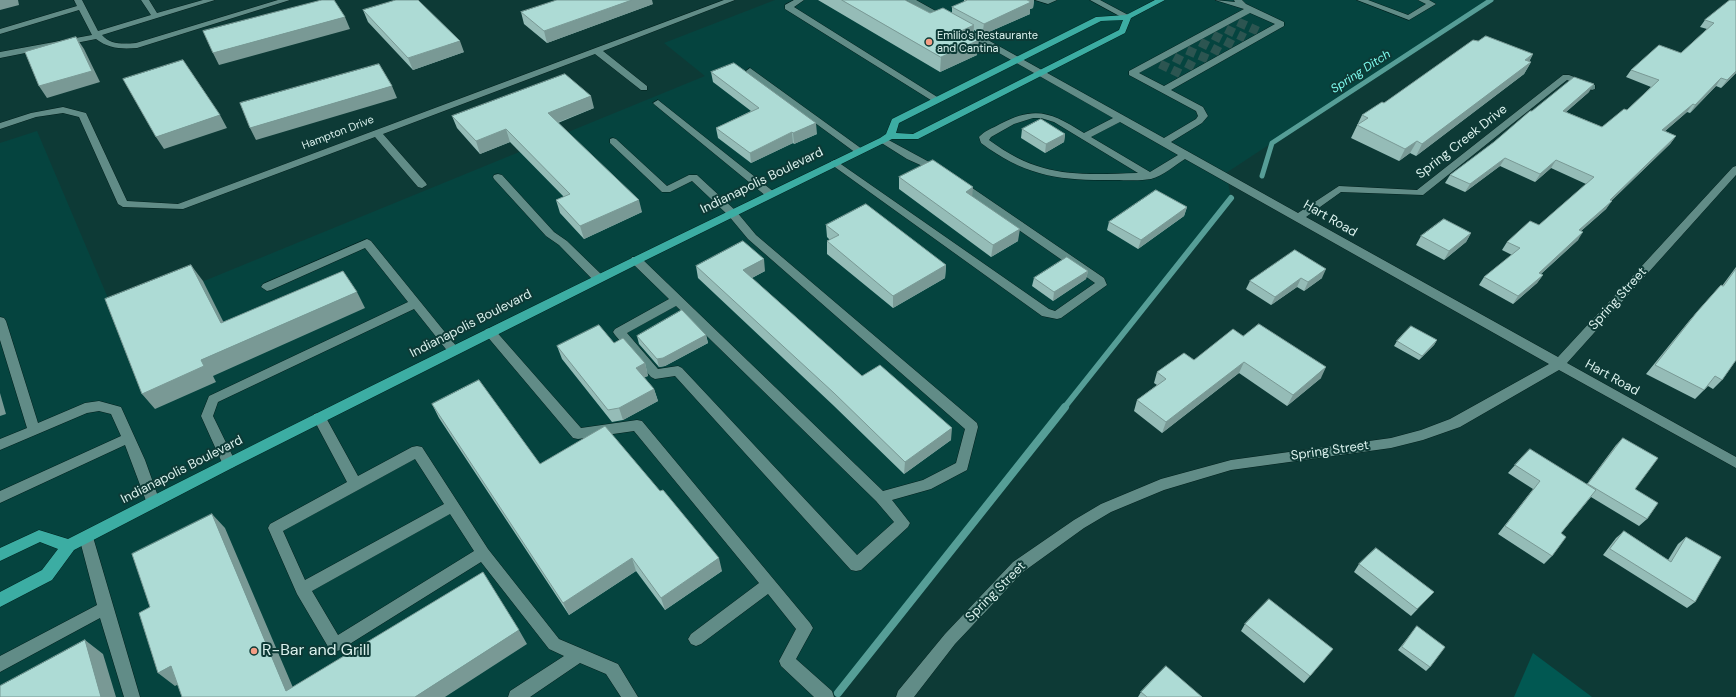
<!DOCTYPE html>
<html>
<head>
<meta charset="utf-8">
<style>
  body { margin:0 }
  canvas { display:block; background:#0d3a36 }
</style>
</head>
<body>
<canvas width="1736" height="697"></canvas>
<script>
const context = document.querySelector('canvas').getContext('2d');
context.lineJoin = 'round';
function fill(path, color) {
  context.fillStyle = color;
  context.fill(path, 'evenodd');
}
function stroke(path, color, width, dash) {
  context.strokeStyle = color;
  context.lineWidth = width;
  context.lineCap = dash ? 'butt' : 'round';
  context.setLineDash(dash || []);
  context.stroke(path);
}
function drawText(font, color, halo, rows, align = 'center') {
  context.font = font + ' "DM Sans",sans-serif';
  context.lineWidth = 4;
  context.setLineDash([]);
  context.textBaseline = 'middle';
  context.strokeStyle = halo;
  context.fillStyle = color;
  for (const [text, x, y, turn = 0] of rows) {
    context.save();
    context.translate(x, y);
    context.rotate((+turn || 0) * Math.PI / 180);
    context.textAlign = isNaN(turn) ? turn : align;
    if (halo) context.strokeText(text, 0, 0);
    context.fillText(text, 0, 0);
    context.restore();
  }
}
fill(new Path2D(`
  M 775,0 L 1489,0 L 1226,173 L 1231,198 L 835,697 L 0,697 L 0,143 L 37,131 L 116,317 L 705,76 L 664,43 Z`), '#05443f');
fill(new Path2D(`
  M 1533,653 L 1592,697 L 1514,697 Z`), '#015852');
stroke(new Path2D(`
  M 1262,176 L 1272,143 L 1491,0`), '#569e97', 5);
stroke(new Path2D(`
  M 1064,408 L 1231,198`), '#569e97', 6);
stroke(new Path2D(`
  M 838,693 L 1065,407`), '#569e97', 8);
stroke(new Path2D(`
  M 1238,22 L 1258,31
  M 1226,29 L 1245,38
  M 1213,35 L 1233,45
  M 1200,42 L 1220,52
  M 1187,50 L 1208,59
  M 1174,57 L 1194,67
  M 1160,64 L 1181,74`), '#2c5551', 9, [9, 4.5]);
const minor = new Path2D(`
  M 74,0 L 82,0 L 98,31 L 151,15 L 141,0 L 149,0 L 157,13 L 203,0 L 215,0 L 102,35 C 110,45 124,44 136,43 L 278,0 L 290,0 L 137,48 C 122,49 109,49 96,39 L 0,58 L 0,52 L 92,35 L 79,10 L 0,34 L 0,29 L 77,6 Z
  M 724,0 L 735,0 L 603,51 L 647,86 L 647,90 L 641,90 L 595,54 L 383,134 L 426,183 L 427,185 L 422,188 L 418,187 L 375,137 L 183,209 L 123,207 L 118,204 L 79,117 L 63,113 L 36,117 L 0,129 L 0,123 L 31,113 L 63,107 L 86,113 L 127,201 L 178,204 Z
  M 794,0 L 804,0 L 794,7 L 942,100 L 937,103 L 934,102 L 785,9 L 785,5 Z
  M 906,0 L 916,0 L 1164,138 L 1196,119 L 1198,116 L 1196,111 L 1129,75 L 1129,71 L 1244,9 L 1215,0 L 1235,2 L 1234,0 L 1242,0 L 1246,4 L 1284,22 L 1284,26 L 1171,90 L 1203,107 L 1208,116 L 1202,123 L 1171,142 L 1298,213 L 1339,186 L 1417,190 L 1563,75 L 1569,75 L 1595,85 L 1595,89 L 1592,90 L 1567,80 L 1423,195 L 1341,192 L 1306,217 L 1558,357 L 1733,167 L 1736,166 L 1736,175 L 1567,363 L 1736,457 L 1736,468 L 1559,370 L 1460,427 L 1423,440 L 1391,448 L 1231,470 L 1164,490 L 1111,512 L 1084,528 L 1023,572 L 955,644 L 914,697 L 896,697 L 898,691 L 945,634 L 1013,562 L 1074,520 L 1101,504 L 1161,479 L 1231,460 L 1391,438 L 1421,430 L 1450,419 L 1549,364 L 1185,159 C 1175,165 1163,176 1151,179 C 1140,181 1126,180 1115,180 C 1060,181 1025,176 981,143 L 979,137 C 984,131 993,128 1000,124 C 1036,105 1052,113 1084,133 L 1113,118 ZM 1250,13 L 1275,24 L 1164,86 L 1139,73 ZM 1033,118 L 1041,118 L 1054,122 L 1138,173 C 1077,175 1040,178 989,140 L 991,137 L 1014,124 ZM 1120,122 L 1178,155 L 1150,172 L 1091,137 Z
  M 1035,0 L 1057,0 L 1048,4 Z
  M 1090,0 L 1100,0 L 1132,17 L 1125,19 Z
  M 1357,0 L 1368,0 L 1408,15 L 1426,4 L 1418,0 L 1429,0 L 1436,4 L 1409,20 Z
  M 750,68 L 862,149 L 864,151 L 862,153 L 856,153 L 747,73 L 746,71 Z
  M 658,100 L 774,192 L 775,194 L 774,196 L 766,196 L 655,105 L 653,103 Z
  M 883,137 L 944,170 L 939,173 L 936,172 L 907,159 L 880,142 L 878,140 Z
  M 613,138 L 616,139 L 667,186 L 689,175 L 697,175 L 736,211 L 756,235 L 977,423 L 978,427 L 967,470 L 931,489 L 892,500 L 910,523 L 908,527 L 861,570 L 856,571 L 851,570 L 675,376 L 655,379 L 651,377 L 615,335 L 613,332 L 615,329 L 669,299 L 632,263 L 631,260 L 632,257 L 640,257 L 883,491 L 923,480 L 956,463 L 965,429 L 748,239 L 728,215 L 692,181 L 670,192 L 662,192 L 610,143 L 610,139 ZM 676,306 L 876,501 L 894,522 L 857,555 L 682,368 L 678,366 L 658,369 L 627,333 Z
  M 835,160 L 1049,309 L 1055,311 L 1095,283 L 957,187 L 956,185 L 957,183 L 965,183 L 1104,278 L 1107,285 L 1061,318 L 1057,319 L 1042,316 L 832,165 L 830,163 L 832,161 Z
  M 498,174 L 502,175 L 554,232 L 567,241 L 602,275 L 604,278 L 602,281 L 594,281 L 559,245 L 546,236 L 494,179 L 493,177 L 494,175 Z
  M 367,239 L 371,241 L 457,347 L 459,350 L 457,353 L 449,353 L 414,309 L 218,402 L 213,416 L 236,463 L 234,467 L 229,468 L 224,467 L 201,416 L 209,396 L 408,302 L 365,248 L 271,290 L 267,291 L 261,287 L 263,284 Z
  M 0,317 L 4,318 L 6,321 L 38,423 L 85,403 L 99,401 L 121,407 L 145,460 L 160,502 L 158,506 L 153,508 L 148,506 L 125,445 L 0,503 L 0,491 L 121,436 L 111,414 L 99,411 L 87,413 L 0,450 L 0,439 L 27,428 L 0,340 Z
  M 490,328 L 494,329 L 581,428 L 637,420 L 642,421 L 810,623 L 813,628 L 796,659 L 832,691 L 834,697 L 814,697 L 781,666 L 779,661 L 796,629 L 768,594 L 701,644 L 696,646 L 691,644 L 688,639 L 691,634 L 759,583 L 634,431 L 578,439 L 573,438 L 486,335 L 484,332 L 486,329 Z
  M 319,413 L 324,414 L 358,476 L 412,447 L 417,446 L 422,447 L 488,549 L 559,639 L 618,664 L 638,697 L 621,697 L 606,674 L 580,663 L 530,697 L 508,697 L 510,691 L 564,656 L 549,649 L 481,562 L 340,650 L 335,652 L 330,650 L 297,594 L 268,528 L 270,524 L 347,482 L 313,418 L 314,414 ZM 415,459 L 444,504 L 305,580 L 283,531 ZM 450,514 L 474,551 L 338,635 L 312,591 Z
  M 86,531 L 91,533 L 93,537 L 140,697 L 124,697 L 100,618 L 0,672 L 0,656 L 97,605 L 79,537 L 81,533 Z`);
const highway = new Path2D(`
  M 1155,0 L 1165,0 L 1131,18 L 1125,33 L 918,139 L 892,139 L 640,263 L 234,467 L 74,550 L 52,580 L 0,607 L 0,592 L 42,570 L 58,549 L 40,542 L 0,561 L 0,548 L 39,530 L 68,539 C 337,401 608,269 880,138 L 886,134 L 892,119 L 1096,17 L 1126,15 ZM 1123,20 L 1119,30 L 913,134 L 896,133 L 899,123 L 1101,21 Z`);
stroke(minor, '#00201d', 1);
stroke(highway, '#00201d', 1);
fill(minor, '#618c87');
fill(highway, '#3cada3');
fill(new Path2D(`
  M 818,0 L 905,0 L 930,13 L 952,13 L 952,7 L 964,2 L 964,0 L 1034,0 L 1033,8 L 1030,9 L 1030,14 L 982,35 L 974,30 L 973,37 L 977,55 L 940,72 Z
  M 1730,0 L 1736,73 L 1721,88 L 1716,86 L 1690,113 L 1687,112 L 1665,131 L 1676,136 L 1670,144 L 1611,201 L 1606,209 L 1581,231 L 1578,240 L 1541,274 L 1543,275 L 1537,283 L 1513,304 L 1479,285 L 1484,277 L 1512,255 L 1502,250 L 1507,242 L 1539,225 L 1586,184 L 1551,168 L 1535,182 L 1500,166 L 1465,192 L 1445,183 L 1450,175 L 1494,142 L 1532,111 L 1589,92 L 1566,112 L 1602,127 L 1627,110 L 1651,87 L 1626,77 L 1631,70 L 1681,53 L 1707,29 L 1700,27 L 1705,20 Z
  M 653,4 L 547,43 L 524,24 L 521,12 Z
  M 363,10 L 464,52 L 413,70 L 368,22 Z
  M 1478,41 L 1533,54 L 1529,62 L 1531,62 L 1524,74 L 1416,156 L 1410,153 L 1399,161 L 1351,138 L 1362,115 L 1384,103 Z
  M 711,72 L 817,134 L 794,144 L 793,143 L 751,163 L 718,138 L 716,128 L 751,111 L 713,82 Z
  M 594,108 L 558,123 L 642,212 L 584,239 L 560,213 L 556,200 L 564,197 L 510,142 L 480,154 L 457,128 L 452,116 Z
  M 1022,129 L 1065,134 L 1064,142 L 1045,153 L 1021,138 Z
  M 899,177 L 1018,241 L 991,257 L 899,189 Z
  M 1187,207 L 1184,216 L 1138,249 L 1107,230 L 1109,222 Z
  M 826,225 L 946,265 L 945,278 L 893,308 L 827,254 L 827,241 L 830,240 L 827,237 Z
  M 1471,233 L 1466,242 L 1444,260 L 1416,245 L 1421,236 Z
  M 1295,250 L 1322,278 L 1304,291 L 1297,287 L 1271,305 L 1246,289 L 1250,281 Z
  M 696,266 L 765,271 L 752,278 L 862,376 L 951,440 L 904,474 L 834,406 L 698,278 Z
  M 1736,267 L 1736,360 L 1722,380 L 1713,389 L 1708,386 L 1695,399 L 1646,374 L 1689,321 L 1721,285 L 1722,286 Z
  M 1088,271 L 1086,279 L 1053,301 L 1032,286 L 1034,278 Z
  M 706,335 L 708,343 L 665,366 L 659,367 L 639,344 L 637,336 Z
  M 1243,336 L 1321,378 L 1287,406 L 1239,373 L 1162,433 L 1134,411 L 1137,400 L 1157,385 L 1154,383 L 1157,372 L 1194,360 Z
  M 1437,340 L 1434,345 L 1419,360 L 1394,346 L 1397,341 Z
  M 557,346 L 645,363 L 648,376 L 644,377 L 654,389 L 658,401 L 623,420 L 612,422 L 562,359 Z
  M 432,404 L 540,464 L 722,571 L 665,610 L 636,571 L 569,615 L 439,418 Z
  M 1623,438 L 1635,489 L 1647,519 L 1639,526 L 1591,497 L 1561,533 L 1552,556 L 1544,564 L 1498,534 L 1533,489 L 1508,473 L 1515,465 L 1587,484 L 1616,445 Z
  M 1624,531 L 1668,560 L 1678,544 L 1686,537 L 1695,602 L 1687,608 L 1603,555 L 1616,538 Z
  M 1359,564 L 1434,592 L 1411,616 L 1354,572 Z
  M 1245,624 L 1327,656 L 1304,683 L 1241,631 Z
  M 1417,626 L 1430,667 L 1426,671 L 1398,650 Z
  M 1141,692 L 1202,697 L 1138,697 Z`), '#95bcb7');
fill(new Path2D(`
  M 0,0 L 18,0 L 19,5 L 0,10 Z
  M 632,0 L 652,0 L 653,4 L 547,43 L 544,31 Z
  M 1027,0 L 1034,0 L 1033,8 L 1030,9 L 1030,14 L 982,35 L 984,24 Z
  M 345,17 L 350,29 L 219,65 L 213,53 Z
  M 974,25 L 973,40 L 961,31 Z
  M 76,37 L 84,49 L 100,82 L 47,98 L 39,86 Z
  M 979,40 L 977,55 L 940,72 L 941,57 Z
  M 460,41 L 464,52 L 413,70 L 408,58 Z
  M 1533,54 L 1527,65 L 1531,62 L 1524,74 L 1416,156 L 1422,144 Z
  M 1736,71 L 1736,73 L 1721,88 L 1727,80 Z
  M 1721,78 L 1716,86 L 1690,113 L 1695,105 Z
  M 1594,84 L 1589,92 L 1558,119 L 1563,111 Z
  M 392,86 L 397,98 L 256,140 L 250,128 Z
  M 591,96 L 594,108 L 551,125 L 548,113 Z
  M 1693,104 L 1687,112 L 1657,138 L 1662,130 Z
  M 220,115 L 227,128 L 164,149 L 156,137 Z
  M 816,123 L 817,134 L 794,144 L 793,133 Z
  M 506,129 L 510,142 L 480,154 L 476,141 Z
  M 792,132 L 793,143 L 751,163 L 750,153 Z
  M 1065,134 L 1064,142 L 1045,153 L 1046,144 Z
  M 1676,136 L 1670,144 L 1604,208 L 1610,200 Z
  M 1417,141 L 1410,153 L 1399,161 L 1405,149 Z
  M 1505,158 L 1500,166 L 1465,192 L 1470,184 Z
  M 1556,160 L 1551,168 L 1535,182 L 1540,174 Z
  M 973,187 L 972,200 L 966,192 Z
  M 639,200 L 642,212 L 584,239 L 580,226 Z
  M 1612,201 L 1606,209 L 1573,238 L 1579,230 Z
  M 1187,207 L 1184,216 L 1138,249 L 1141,240 Z
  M 1020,229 L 1018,241 L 991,257 L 993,245 Z
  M 1583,232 L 1578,240 L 1533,281 L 1539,273 Z
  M 1471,233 L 1466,242 L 1444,260 L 1449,251 Z
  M 764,259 L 765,271 L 744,282 L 743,270 Z
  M 191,265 L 203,281 L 232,339 L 221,323 Z
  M 946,265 L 945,278 L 893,308 L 893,296 Z
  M 1326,269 L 1322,278 L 1304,291 L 1308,282 Z
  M 1088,271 L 1086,279 L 1053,301 L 1054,292 Z
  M 1543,275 L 1537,283 L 1513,304 L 1518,296 Z
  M 1301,278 L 1297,287 L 1271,305 L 1275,297 Z
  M 357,292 L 365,308 L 213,376 L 216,382 L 155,409 L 142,394 L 201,360 Z
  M 706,335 L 708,343 L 665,366 L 659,367 L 657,359 Z
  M 1437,340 L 1434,345 L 1419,360 L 1422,356 Z
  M 1244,362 L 1239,373 L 1162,433 L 1166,422 Z
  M 645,363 L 648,376 L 639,380 L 636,368 Z
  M 1326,367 L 1321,378 L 1287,406 L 1293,395 Z
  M 654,389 L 658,401 L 623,420 L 619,408 Z
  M 0,393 L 6,414 L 0,416 Z
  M 952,428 L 951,440 L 904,474 L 905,462 Z
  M 212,514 L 225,528 L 297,697 L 286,691 Z
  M 632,558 L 636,571 L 569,615 L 563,603 Z
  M 719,558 L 722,571 L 665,610 L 661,598 Z
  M 519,630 L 527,644 L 445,697 L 415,697 Z
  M 85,640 L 103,654 L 116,697 L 101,697 Z
  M 171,666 L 188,679 L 175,686 L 158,673 Z`), '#799995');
const building = new Path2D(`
  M 322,0 L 334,0 L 345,17 L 213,53 L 203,31 Z
  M 396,0 L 418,0 L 460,41 L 408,58 L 363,10 Z
  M 557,0 L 632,0 L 544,31 L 521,12 Z
  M 842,0 L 905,0 L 930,13 L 943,8 L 974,25 L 961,31 L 979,40 L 941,57 Z
  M 968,0 L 1027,0 L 1031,2 L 984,24 L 952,7 Z
  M 1730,0 L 1736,0 L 1736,71 L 1727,80 L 1721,78 L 1695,105 L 1693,104 L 1662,130 L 1676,136 L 1610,200 L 1612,201 L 1579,230 L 1583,232 L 1539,273 L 1543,275 L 1518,296 L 1484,277 L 1520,248 L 1507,242 L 1530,221 L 1539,225 L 1594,177 L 1556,160 L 1540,174 L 1505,158 L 1470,184 L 1450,175 L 1494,142 L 1530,111 L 1532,111 L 1574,77 L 1594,84 L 1563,111 L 1602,127 L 1624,109 L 1627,110 L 1659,80 L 1631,70 L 1659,45 L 1681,53 L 1714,23 L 1705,20 Z
  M 1486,36 L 1533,54 L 1525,60 L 1531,62 L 1422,144 L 1417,141 L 1405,149 L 1357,125 L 1368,118 L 1362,115 L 1382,102 L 1384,103 L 1473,40 L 1478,41 Z
  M 76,37 L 92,71 L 39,86 L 25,52 Z
  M 183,60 L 220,115 L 156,137 L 123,79 Z
  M 734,63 L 816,123 L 793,133 L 792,132 L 750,153 L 716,128 L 759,108 L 711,72 Z
  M 379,64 L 392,86 L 250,128 L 240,103 Z
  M 565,74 L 591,96 L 548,113 L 639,200 L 580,226 L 556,200 L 570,194 L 506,129 L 476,141 L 452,116 Z
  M 1041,119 L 1065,134 L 1046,144 L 1022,129 Z
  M 933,160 L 973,187 L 966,192 L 1020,229 L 993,245 L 899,177 Z
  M 1156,190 L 1187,207 L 1141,240 L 1109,222 Z
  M 866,204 L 946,265 L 893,296 L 827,241 L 839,235 L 826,225 Z
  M 1444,219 L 1471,233 L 1449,251 L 1421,236 Z
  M 743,241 L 764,259 L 743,270 L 862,376 L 880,365 L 952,428 L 905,462 L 834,393 L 696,266 Z
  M 1295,250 L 1326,269 L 1308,282 L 1301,278 L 1275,297 L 1250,281 Z
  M 1067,257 L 1088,271 L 1054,292 L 1034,278 Z
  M 191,265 L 221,323 L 343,271 L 357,292 L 201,360 L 204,366 L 142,394 L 105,299 Z
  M 1736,269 L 1736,360 L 1722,380 L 1715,376 L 1704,390 L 1655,365 L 1697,312 L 1721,285 L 1723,286 Z
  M 682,310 L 706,335 L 663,358 L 657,359 L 637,336 Z
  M 1259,324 L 1326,367 L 1293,395 L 1244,362 L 1166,422 L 1137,400 L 1166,379 L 1157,372 L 1184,353 L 1194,360 L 1233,329 L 1243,336 Z
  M 599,325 L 614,343 L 623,338 L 645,363 L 636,368 L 654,389 L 619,408 L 608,410 L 557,346 Z
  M 1411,326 L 1437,340 L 1422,356 L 1397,341 Z
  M 479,380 L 540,464 L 605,426 L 660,491 L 663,490 L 719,558 L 661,598 L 632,558 L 563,603 L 432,404 Z
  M 1623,438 L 1658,458 L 1635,489 L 1658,503 L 1647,519 L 1588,484 Z
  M 1530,449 L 1596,490 L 1561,533 L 1566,537 L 1552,556 L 1505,526 L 1540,481 L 1515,465 Z
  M 212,514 L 286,691 L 483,572 L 519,630 L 415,697 L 182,697 L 171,666 L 158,673 L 139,613 L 150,607 L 132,554 Z
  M 1624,531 L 1671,562 L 1686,537 L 1721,557 L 1695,602 L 1610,549 Z
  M 1376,548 L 1434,592 L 1417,609 L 1359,564 Z
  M 1269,599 L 1333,649 L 1310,676 L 1245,624 Z
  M 1417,626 L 1445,647 L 1430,667 L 1402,647 Z
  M 85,640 L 101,697 L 0,697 L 0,686 Z
  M 1166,666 L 1202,697 L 1147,697 L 1141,692 Z`);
fill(building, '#addbd5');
stroke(building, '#799995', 1);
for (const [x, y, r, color] of [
  [929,42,4,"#f49e86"],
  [254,651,4,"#f49e86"]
]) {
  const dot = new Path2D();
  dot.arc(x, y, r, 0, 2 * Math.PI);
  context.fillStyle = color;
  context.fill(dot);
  stroke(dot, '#0d3a36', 1.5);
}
drawText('11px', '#daf1ed', '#0d3a36', [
  ["Emilio's Restaurante",937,36],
  ["and Cantina",937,49]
], 'left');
drawText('11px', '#daf1ed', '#0d3a36', [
  ["Hampton Drive",338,133,-21]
]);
drawText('italic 12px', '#7efbee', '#0d3a36', [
  ["Spring Ditch",1361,72,-33]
]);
drawText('13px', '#daf1ed', '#0d3a36', [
  ["Spring Creek Drive",1462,142,-38],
  ["Indianapolis Boulevard",762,181,-26],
  ["Hart Road",1330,219,30],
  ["Spring Street",1618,299,-48],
  ["Indianapolis Boulevard",471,324,-27],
  ["Hart Road",1612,378,29],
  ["Spring Street",1330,451,-8],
  ["Indianapolis Boulevard",182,470,-27],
  ["Spring Street",996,592,-45]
]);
drawText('16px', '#daf1ed', '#0d3a36', [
  ["R-Bar and Grill",262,651]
], 'left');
</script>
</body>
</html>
